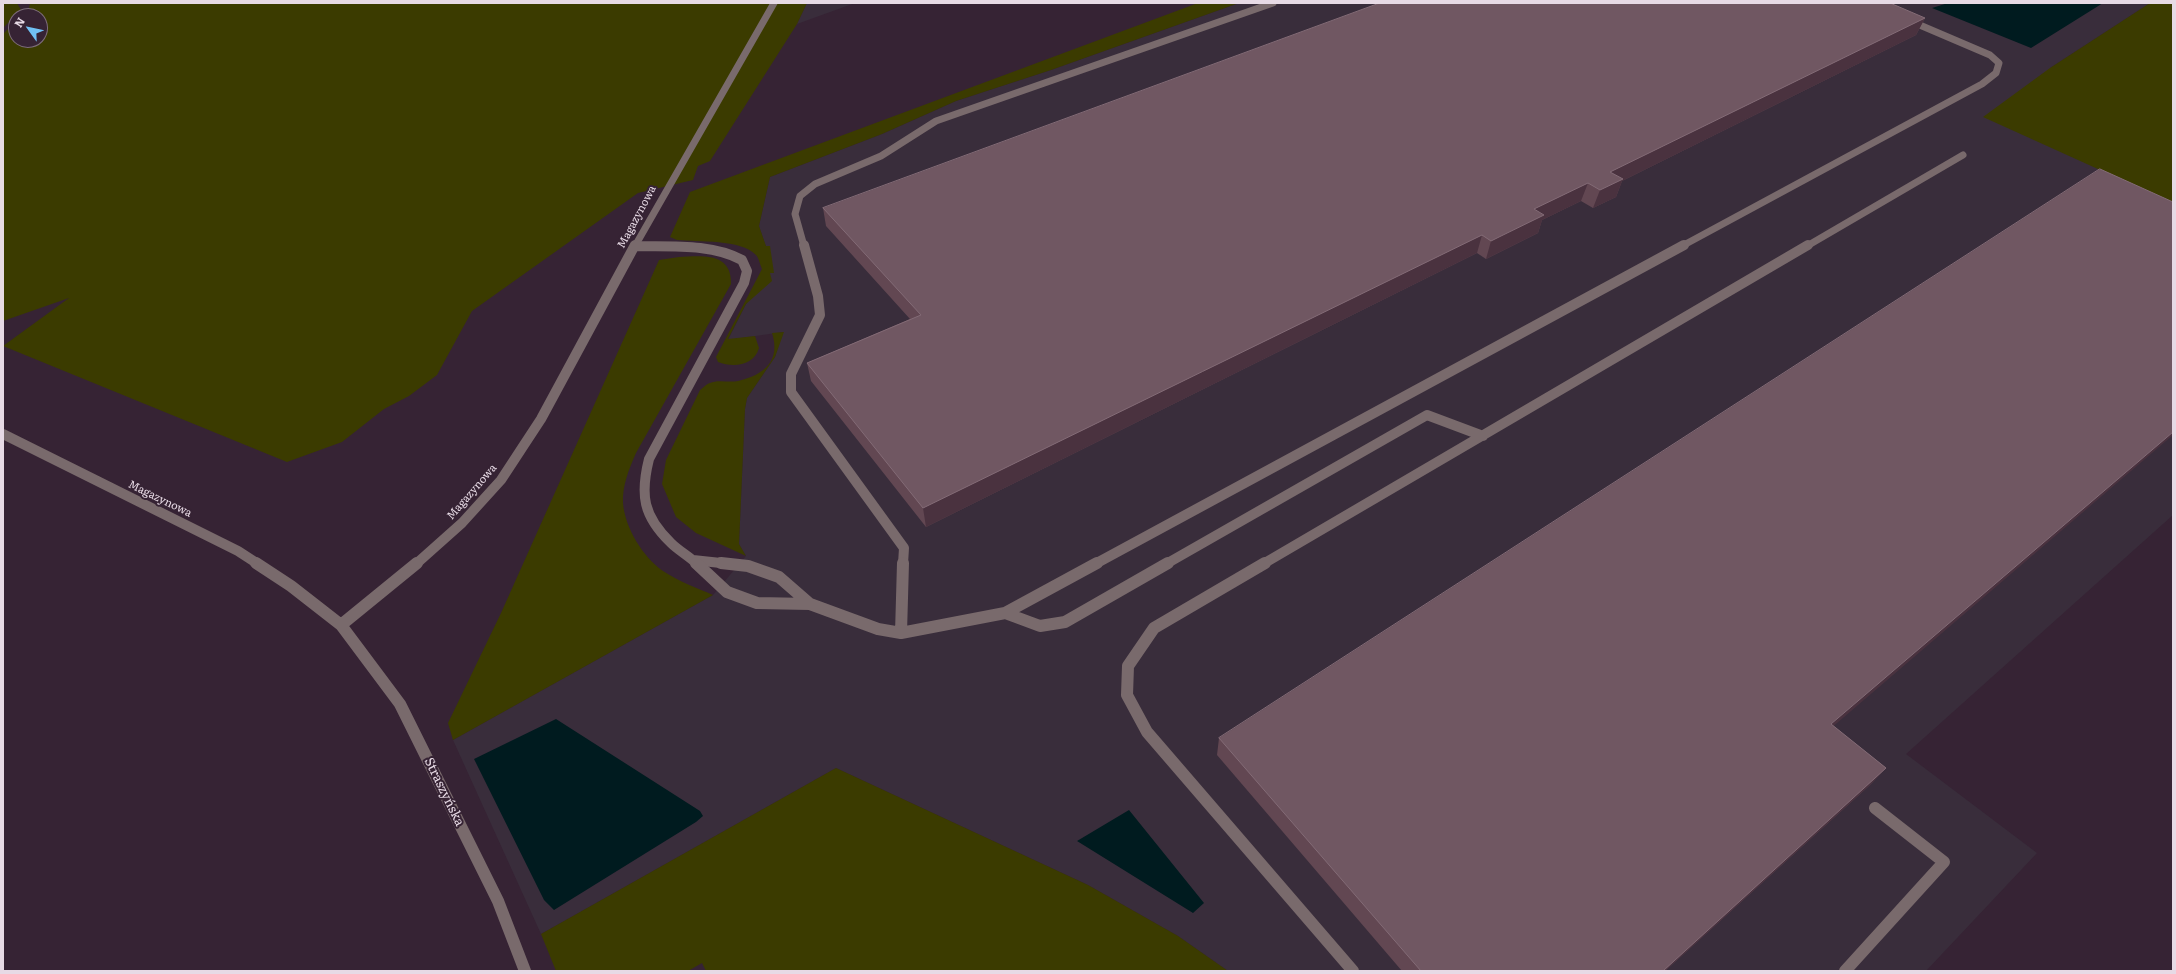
<!DOCTYPE html>
<html>
<head>
<meta charset="utf-8">
<style>
  body { margin:0 }
  #map { position:relative; width:2176px; height:974px; overflow:hidden; background:#362334; font-family:Literata,serif }
  canvas { display:block }
  .frame { position:absolute; inset:0; border:4px solid #e7dae5; pointer-events:none }
  .north { position:absolute; left:8px; top:8px; width:40px; height:40px; box-sizing:border-box; background:#362334; border:1px solid #7d6c7b; border-radius:50%; rotate:303deg; font-size:11px; font-weight:700; line-height:16px; text-align:center; color:#e7dae5 }
  .north::after { content:''; display:block; margin:auto; width:14px; height:18px; background:#70c1f4; clip-path:polygon(50% 0,100% 100%,50% 72%,0 100%) }
</style>
</head>
<body>
<div id="map">
<canvas width="2176" height="974"></canvas>
<div class="frame"></div>
<div class="north">N</div>
</div>
<script>
const context = document.querySelector('canvas').getContext('2d');
context.lineJoin = 'round';
function fill(path, color) {
  context.fillStyle = color;
  context.fill(path, 'evenodd');
}
function stroke(path, color, width, dash) {
  context.strokeStyle = color;
  context.lineWidth = width;
  context.lineCap = dash ? 'butt' : 'round';
  context.setLineDash(dash || []);
  context.stroke(path);
}
function drawText(font, color, halo, rows, align = 'center') {
  context.font = font + ' Literata,serif';
  context.lineWidth = 4;
  context.setLineDash([]);
  context.textBaseline = 'middle';
  context.strokeStyle = halo;
  context.fillStyle = color;
  for (const [text, x, y, turn = 0] of rows) {
    context.save();
    context.translate(x, y);
    context.rotate((+turn || 0) * Math.PI / 180);
    context.textAlign = isNaN(turn) ? turn : align;
    if (halo) context.strokeText(text, 0, 0);
    context.fillText(text, 0, 0);
    context.restore();
  }
}
fill(new Path2D(`
  M 807,3 L 855,3 L 797,24 Z
  M 1239,3 L 2150,3 L 2050,68 L 2173,203 L 2173,515 L 1906,754 L 2037,853 L 1926,971 L 1228,971 L 1178,936 L 1088,885 L 836,768 L 541,934 L 453,740 L 713,595 L 746,556 L 739,544 L 745,409 L 747,398 L 775,357 L 783,332 L 728,340 L 746,304 L 770,273 L 770,246 L 766,247 L 759,226 L 770,177 L 882,134 L 956,101 L 1051,70 Z`), '#392d3b');
fill(new Path2D(`
  M 3,3 L 17,3 L 21,10 L 3,28 Z
  M 30,3 L 807,3 L 797,24 L 710,161 L 698,166 L 693,180 L 638,193 L 472,311 L 437,375 L 409,396 L 384,409 L 342,442 L 287,462 L 3,346 L 69,298 L 3,321 L 3,34 L 16,21 L 16,40 L 40,40 L 40,16 L 21,16 L 29,8 Z
  M 1198,3 L 1239,3 L 1051,70 L 956,101 L 882,134 L 770,177 L 759,226 L 766,246 L 770,246 L 774,273 L 770,273 L 772,281 L 746,304 L 728,339 L 755,336 L 759,348 C 754,366 733,368 718,362 L 716,357 L 762,269 C 760,265 759,258 756,255 C 741,239 698,242 677,240 L 670,237 L 690,192 Z
  M 2150,3 L 2173,3 L 2173,203 L 1983,117 L 2050,68 Z
  M 679,257 C 702,256 732,252 731,284 L 636,453 C 629,469 622,486 623,503 C 625,528 643,557 663,571 C 678,581 697,588 713,595 L 453,740 L 448,723 L 501,613 L 659,260 Z
  M 784,332 L 775,357 L 747,398 L 745,409 L 739,544 L 746,556 L 696,533 L 676,517 L 662,484 L 666,460 L 700,390 C 703,388 706,384 710,383 C 718,379 729,383 738,381 C 764,375 781,361 772,333 Z
  M 836,768 L 1088,885 L 1178,936 L 1228,971 L 706,971 L 702,963 L 688,971 L 556,971 L 541,934 Z`), '#3b3b00');
fill(new Path2D(`
  M 1948,3 L 2103,3 L 2031,48 L 1932,8 Z
  M 556,719 L 700,811 L 703,816 L 696,822 L 554,910 L 544,900 L 474,759 Z
  M 1129,810 L 1204,903 L 1193,913 L 1077,841 Z`), '#001b1f');
stroke(new Path2D(`
  M 635,246 L 647,246
  M 635,246 L 774,3
  M 804,246 L 795,214 L 800,196 L 815,184 L 881,156 L 936,121 L 1273,3
  M 1682,246 L 1982,84 L 1996,73 L 1999,63 L 1990,55 L 1908,20
  M 1807,246 L 1963,155`), '#796a6c', 7);
stroke(new Path2D(`
  M 804,245 L 818,296 L 820,315 L 791,374 L 791,392 L 904,548 L 903,564
  M 635,246 C 669,247 711,243 742,260 L 747,271 L 744,283 L 649,459 C 640,495 643,516 671,543 C 679,551 689,556 697,564
  M 3,434 L 238,551 L 258,564
  M 693,560 L 730,564
  M 416,564 L 462,523 L 501,480 L 541,419 L 635,245
  M 1095,564 L 1684,245
  M 1166,564 L 1427,415 L 1483,436
  M 1263,564 L 1808,245`), '#796a6c', 10);
stroke(new Path2D(`
  M 256,563 L 291,586 L 341,625 L 400,704 L 498,901 L 525,971
  M 696,563 L 727,592 L 757,603 L 810,604 L 878,629 L 901,633 L 1005,613 L 1097,563
  M 721,563 L 748,566 L 779,577 L 810,604
  M 1265,563 L 1154,628 L 1128,666 L 1127,695 L 1147,732 L 1353,971
  M 1005,613 L 1040,626 L 1065,622 L 1168,563
  M 341,625 L 417,563
  M 901,633 L 903,563
  M 1845,971 L 1944,862 L 1875,808`), '#796a6c', 12);
fill(new Path2D(`
  M 1925,18 L 1916,35 L 1622,181 L 1616,197 L 1593,208 L 1581,201 L 1542,220 L 1538,233 L 1486,259 L 1477,253 L 926,527 L 811,381 L 807,363 L 910,319 L 826,226 L 823,208 Z
  M 1833,726 L 1886,768 L 1870,785 L 1665,971 L 1402,971 L 1217,755 L 1219,738 Z`), '#624752');
fill(new Path2D(`
  M 1925,18 L 1916,35 L 1622,181 L 1616,197 L 1593,208 L 1600,190 L 1610,172 Z
  M 1588,183 L 1581,201 L 1542,220 L 1538,233 L 1486,259 L 1491,241 L 1534,209 Z
  M 1482,235 L 1477,253 L 926,527 L 923,508 Z
  M 2173,432 L 2173,435 L 1816,741 L 1831,724 Z
  M 1886,768 L 1870,785 L 1665,971 L 1663,971 Z`), '#4a323f');
const building = new Path2D(`
  M 1380,3 L 1890,3 L 1925,18 L 1610,172 L 1623,179 L 1600,190 L 1588,183 L 1534,209 L 1544,215 L 1499,237 L 1491,241 L 1482,235 L 923,508 L 807,363 L 921,315 L 823,208 Z
  M 2100,169 L 2173,202 L 2173,432 L 1831,724 L 1886,768 L 1663,971 L 1421,971 L 1219,738 Z`);
fill(building, '#705762');
stroke(building, '#836b76', 1);
drawText('11px', '#e7dae5', '#362334', [
  ["Magazynowa",637,217,-62],
  ["Magazynowa",472,492,-49],
  ["Magazynowa",160,499,26]
]);
drawText('13px', '#e7dae5', '#362334', [
  ["Straszyńska",444,792,64]
]);
</script>
</body>
</html>
